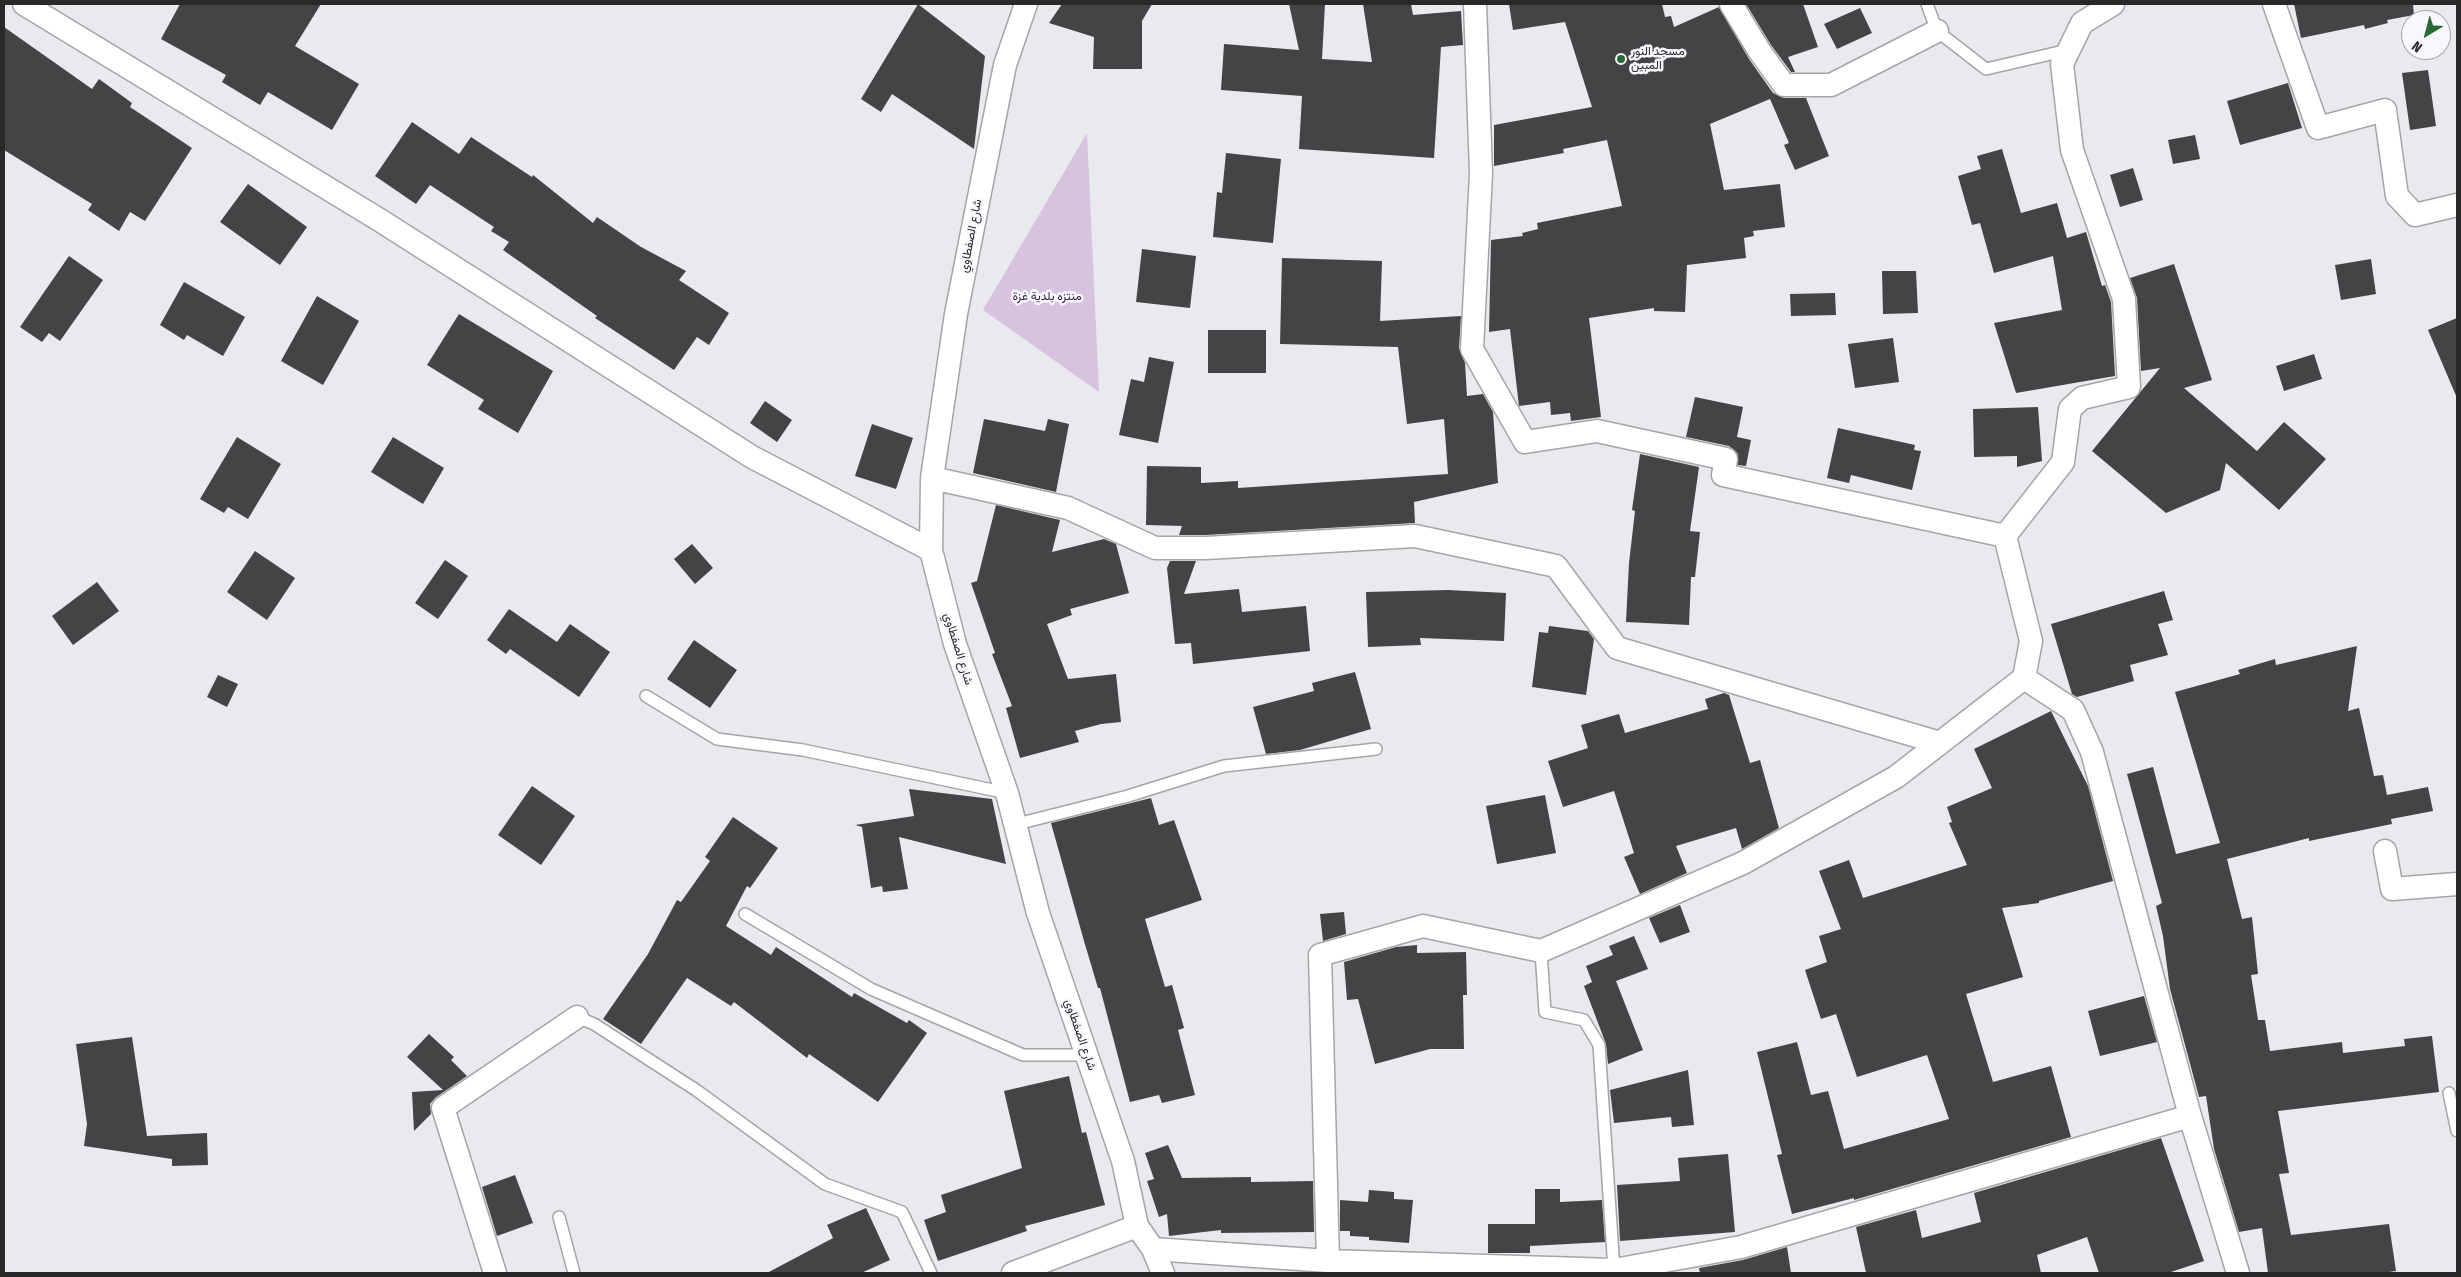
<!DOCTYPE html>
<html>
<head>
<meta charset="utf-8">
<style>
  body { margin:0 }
  #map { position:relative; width:2461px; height:1277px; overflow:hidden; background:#e9eaed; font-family:"Fira Sans Condensed",sans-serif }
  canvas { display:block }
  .frame { position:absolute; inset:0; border:5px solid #29292a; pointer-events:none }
  .north { position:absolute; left:2401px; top:10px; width:50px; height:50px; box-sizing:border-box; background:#f6f8fb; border:1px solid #a4a5a7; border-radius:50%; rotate:217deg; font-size:14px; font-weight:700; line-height:20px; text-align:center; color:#29292a }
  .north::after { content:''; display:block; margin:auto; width:18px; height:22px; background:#276933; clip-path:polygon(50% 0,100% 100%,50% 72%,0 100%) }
</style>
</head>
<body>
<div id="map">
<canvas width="2461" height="1277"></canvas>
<div class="frame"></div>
<div class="north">N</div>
</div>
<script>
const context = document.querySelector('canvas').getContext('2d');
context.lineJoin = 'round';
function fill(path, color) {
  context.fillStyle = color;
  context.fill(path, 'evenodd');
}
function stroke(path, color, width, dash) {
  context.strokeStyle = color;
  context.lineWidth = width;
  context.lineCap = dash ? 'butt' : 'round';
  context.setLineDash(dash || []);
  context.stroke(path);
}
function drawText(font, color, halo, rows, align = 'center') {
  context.font = font + ' "Fira Sans Condensed",Vazirmatn,sans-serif';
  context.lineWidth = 5;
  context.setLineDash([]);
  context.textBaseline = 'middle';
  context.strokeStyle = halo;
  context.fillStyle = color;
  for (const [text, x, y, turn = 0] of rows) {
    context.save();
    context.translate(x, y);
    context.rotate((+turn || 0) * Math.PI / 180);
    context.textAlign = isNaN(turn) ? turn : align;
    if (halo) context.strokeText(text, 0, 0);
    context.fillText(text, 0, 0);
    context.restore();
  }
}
fill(new Path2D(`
  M 1087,133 L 1099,392 L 983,310 Z`), '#d7c3e0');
fill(new Path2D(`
  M 180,4 L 321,4 L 295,46 L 359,84 L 332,130 L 268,92 L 260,105 L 222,82 L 226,75 L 161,39 Z
  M 918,4 L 985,56 L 974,149 L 892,94 L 881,112 L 861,99 Z
  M 1062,4 L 1152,4 L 1142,21 L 1142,69 L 1093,69 L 1094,37 L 1049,23 Z
  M 1289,4 L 1325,4 L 1322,59 L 1372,62 L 1363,4 L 1411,4 L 1413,15 L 1461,11 L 1463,45 L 1441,47 L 1434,158 L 1299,149 L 1302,96 L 1221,90 L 1224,44 L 1299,50 Z
  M 1509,4 L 1662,4 L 1665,17 L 1671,16 L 1674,27 L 1719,7 L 1749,59 L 1773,93 L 1784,98 L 1806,98 L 1829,156 L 1795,170 L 1784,145 L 1789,143 L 1770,99 L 1710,124 L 1724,190 L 1780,184 L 1785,227 L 1753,231 L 1754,236 L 1744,238 L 1746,258 L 1687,265 L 1685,312 L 1654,311 L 1654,308 L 1589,318 L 1601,417 L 1571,421 L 1570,413 L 1551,415 L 1550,402 L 1519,406 L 1510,329 L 1489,332 L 1491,240 L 1523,236 L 1522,233 L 1538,229 L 1537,223 L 1622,206 L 1607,140 L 1563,149 L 1564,153 L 1494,166 L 1494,125 L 1592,107 L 1565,22 L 1513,30 Z
  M 1746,4 L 1803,4 L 1818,47 L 1788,57 L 1795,72 L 1791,72 L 1771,45 Z
  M 2294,4 L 2413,4 L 2414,15 L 2387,20 L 2388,23 L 2365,29 L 2364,25 L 2301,38 Z
  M 1860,8 L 1872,33 L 1837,49 L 1824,24 Z
  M 4,27 L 92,89 L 99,79 L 132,103 L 130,107 L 192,148 L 145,221 L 130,212 L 119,231 L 88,210 L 92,204 L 4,150 Z
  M 2428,70 L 2436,126 L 2410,130 L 2402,73 Z
  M 2288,83 L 2302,128 L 2240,145 L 2227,101 Z
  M 412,122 L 459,154 L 471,137 L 532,177 L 533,175 L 593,223 L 597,217 L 641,247 L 686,271 L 679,280 L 729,313 L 709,345 L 697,337 L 674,370 L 595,318 L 597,316 L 503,250 L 509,242 L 491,231 L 494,227 L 430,185 L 416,204 L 375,176 Z
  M 2195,135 L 2200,159 L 2173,164 L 2168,140 Z
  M 2002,149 L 2021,213 L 2057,203 L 2067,238 L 2086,232 L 2102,286 L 2105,285 L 2111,302 L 2115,376 L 2016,393 L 1994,323 L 2062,310 L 2053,256 L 1994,273 L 1980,223 L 1972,225 L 1958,176 L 1981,169 L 1977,156 Z
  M 1226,153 L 1281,159 L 1273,243 L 1213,237 L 1217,192 L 1222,193 Z
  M 2133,168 L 2143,200 L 2120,207 L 2110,175 Z
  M 248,184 L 307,227 L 280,265 L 220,222 Z
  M 1142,249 L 1196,256 L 1190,308 L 1136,302 Z
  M 69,256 L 103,280 L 60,341 L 49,333 L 42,342 L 20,327 Z
  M 1282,258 L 1382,261 L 1380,321 L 1461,316 L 1459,348 L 1465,363 L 1467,396 L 1483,394 L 1493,412 L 1498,483 L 1414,502 L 1415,523 L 1206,535 L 1179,535 L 1182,526 L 1146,525 L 1147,466 L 1201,467 L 1201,483 L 1238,481 L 1238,488 L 1448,474 L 1444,419 L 1407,424 L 1398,347 L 1280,344 Z
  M 2371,259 L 2376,294 L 2341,300 L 2335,265 Z
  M 2174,264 L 2212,380 L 2184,388 L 2257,451 L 2284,422 L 2326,459 L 2279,510 L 2226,463 L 2220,490 L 2166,513 L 2092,451 L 2160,368 L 2141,371 L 2137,298 L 2130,278 Z
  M 1882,271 L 1916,271 L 1918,313 L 1883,314 Z
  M 184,282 L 245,317 L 223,356 L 187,335 L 184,340 L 160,325 Z
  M 1835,293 L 1836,315 L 1791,316 L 1790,294 Z
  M 317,296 L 359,321 L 323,385 L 281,361 Z
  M 459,314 L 553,371 L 518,433 L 478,409 L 484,400 L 427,365 Z
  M 2457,318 L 2457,398 L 2428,330 Z
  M 1208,330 L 1266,330 L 1266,373 L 1208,373 Z
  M 1893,338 L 1899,382 L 1855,388 L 1848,344 Z
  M 2314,354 L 2322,379 L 2284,391 L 2276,366 Z
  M 1149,357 L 1174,362 L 1158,443 L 1119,435 L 1131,379 L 1144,382 Z
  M 1695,397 L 1743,407 L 1737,437 L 1751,440 L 1746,466 L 1738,465 L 1738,454 L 1729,446 L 1686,437 Z
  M 765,401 L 792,420 L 777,442 L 750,423 Z
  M 2038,407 L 2042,461 L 2017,467 L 2017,456 L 1974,457 L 1973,409 Z
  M 984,419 L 1045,431 L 1048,419 L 1069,424 L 1056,492 L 973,473 Z
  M 872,424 L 913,438 L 896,489 L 855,476 Z
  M 1838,428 L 1915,445 L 1914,450 L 1921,451 L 1912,490 L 1851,475 L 1849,483 L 1827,478 Z
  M 237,437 L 281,464 L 248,519 L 228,507 L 224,513 L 200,499 Z
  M 393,437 L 444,468 L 423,504 L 371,472 Z
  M 1640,454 L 1699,467 L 1690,531 L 1700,532 L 1695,577 L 1691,577 L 1689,625 L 1626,622 L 1629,563 L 1635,511 L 1632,510 Z
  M 996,505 L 1060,520 L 1052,552 L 1104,539 L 1116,544 L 1129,593 L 1070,609 L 1072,615 L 1047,624 L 1068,679 L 1116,674 L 1121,722 L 1101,724 L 1075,731 L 1079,742 L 1020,758 L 1006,708 L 1012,706 L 992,654 L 995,653 L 971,583 L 977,581 Z
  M 692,544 L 713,568 L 695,584 L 674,559 Z
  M 255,551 L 295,578 L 267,620 L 227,592 Z
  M 445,560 L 468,576 L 438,619 L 415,603 Z
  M 1170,561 L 1196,561 L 1184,594 L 1239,589 L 1242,612 L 1306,606 L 1310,651 L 1193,664 L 1191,643 L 1175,644 L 1167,568 Z
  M 97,582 L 119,611 L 73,645 L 52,616 Z
  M 1448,590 L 1506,593 L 1504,641 L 1420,638 L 1421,645 L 1368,647 L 1366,592 Z
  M 2164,591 L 2173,620 L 2158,624 L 2168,655 L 2130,665 L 2134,681 L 2077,697 L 2072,694 L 2051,624 Z
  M 509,609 L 557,642 L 570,624 L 610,652 L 579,697 L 510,649 L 506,654 L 487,640 Z
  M 1549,626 L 1588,631 L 1594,639 L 1586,695 L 1532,687 L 1539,632 L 1548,633 Z
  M 694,640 L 737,670 L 710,708 L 667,679 Z
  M 2357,646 L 2348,711 L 2359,708 L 2374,776 L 2383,775 L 2387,795 L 2428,787 L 2433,811 L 2391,819 L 2392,824 L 2309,841 L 2309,838 L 2227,859 L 2242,919 L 2252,917 L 2258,974 L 2251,975 L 2258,1020 L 2265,1020 L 2270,1051 L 2342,1042 L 2343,1053 L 2405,1046 L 2404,1039 L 2432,1036 L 2439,1092 L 2278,1111 L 2289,1173 L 2279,1174 L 2291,1235 L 2389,1224 L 2396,1271 L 2382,1273 L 2268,1273 L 2262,1228 L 2239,1232 L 2214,1149 L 2206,1096 L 2199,1097 L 2170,989 L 2163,936 L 2156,906 L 2162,903 L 2127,774 L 2153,767 L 2176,854 L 2220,843 L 2175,692 L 2240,674 L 2238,670 L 2275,659 L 2276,665 Z
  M 1355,672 L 1371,729 L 1300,750 L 1266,754 L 1253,707 L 1314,691 L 1312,683 Z
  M 218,675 L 238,684 L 227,707 L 207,697 Z
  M 1724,693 L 1729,695 L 1750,763 L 1760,760 L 1779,828 L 1742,849 L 1736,828 L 1676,846 L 1687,873 L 1640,894 L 1624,857 L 1634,853 L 1614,791 L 1563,807 L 1548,761 L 1588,748 L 1581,725 L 1619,714 L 1625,733 L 1708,709 L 1705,699 Z
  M 2051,711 L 2088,786 L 2113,881 L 2039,901 L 2039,903 L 2002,908 L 2023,977 L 1966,994 L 1993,1082 L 2051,1066 L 2071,1137 L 1854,1200 L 1854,1198 L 1792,1214 L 1777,1155 L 1782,1154 L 1757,1052 L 1797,1042 L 1811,1095 L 1828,1091 L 1844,1149 L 1949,1119 L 1927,1055 L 1857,1077 L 1836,1014 L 1821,1019 L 1805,970 L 1827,962 L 1819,936 L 1841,929 L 1819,871 L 1849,860 L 1863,898 L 1967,865 L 1949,823 L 1952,822 L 1947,807 L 1992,788 L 1974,749 Z
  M 532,786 L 575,816 L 541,865 L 498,835 Z
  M 909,789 L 992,799 L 1006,864 L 899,837 L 908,889 L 883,892 L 882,886 L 871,888 L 862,827 L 855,825 L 914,816 Z
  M 1545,795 L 1556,853 L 1497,864 L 1486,806 Z
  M 1151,798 L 1159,825 L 1174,820 L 1202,900 L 1145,919 L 1165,987 L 1172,985 L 1184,1028 L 1178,1030 L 1195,1095 L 1162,1103 L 1159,1095 L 1130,1102 L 1100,988 L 1098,988 L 1084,941 L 1051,823 Z
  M 733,817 L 778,848 L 750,888 L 747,886 L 726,926 L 771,955 L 776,947 L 852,997 L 854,993 L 907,1023 L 909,1020 L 927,1033 L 878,1102 L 809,1054 L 807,1058 L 734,1002 L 731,1006 L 687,978 L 641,1044 L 603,1019 L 648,954 L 677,900 L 681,902 L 710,861 L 705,857 Z
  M 1680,905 L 1690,932 L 1660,943 L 1649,918 Z
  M 1344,912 L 1346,934 L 1323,941 L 1320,914 Z
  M 1634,936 L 1648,969 L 1616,981 L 1643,1050 L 1608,1064 L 1606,1044 L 1584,986 L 1592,982 L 1586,966 L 1613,955 L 1609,946 Z
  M 1417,945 L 1417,953 L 1466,952 L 1467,995 L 1463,995 L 1464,1049 L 1430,1049 L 1375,1064 L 1358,999 L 1347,1000 L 1344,962 L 1396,947 Z
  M 2144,996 L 2157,1042 L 2100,1056 L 2088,1011 Z
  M 429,1034 L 454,1057 L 451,1060 L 467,1076 L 435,1098 L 430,1104 L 431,1114 L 414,1131 L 412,1092 L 443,1090 L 407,1057 Z
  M 132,1037 L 147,1136 L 207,1133 L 208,1165 L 172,1166 L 172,1159 L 84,1146 L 87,1124 L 76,1044 Z
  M 1688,1070 L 1694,1125 L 1672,1127 L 1671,1117 L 1614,1123 L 1610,1090 Z
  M 1069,1076 L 1082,1133 L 1086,1132 L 1105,1205 L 1025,1226 L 1027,1231 L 938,1261 L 924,1220 L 946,1212 L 941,1195 L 1022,1168 L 1004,1091 Z
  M 2161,1138 L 2204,1261 L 2168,1273 L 2099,1273 L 2087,1237 L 2037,1255 L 2041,1273 L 1866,1273 L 1856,1227 L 1916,1210 L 1922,1238 L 1981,1222 L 1974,1193 Z
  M 1168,1145 L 1182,1178 L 1251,1177 L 1251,1182 L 1313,1181 L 1314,1232 L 1221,1233 L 1221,1230 L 1169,1236 L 1167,1214 L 1159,1217 L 1147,1181 L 1154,1179 L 1145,1153 Z
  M 1728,1154 L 1735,1232 L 1620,1241 L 1617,1185 L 1680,1181 L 1678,1158 Z
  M 515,1175 L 533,1223 L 497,1236 L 482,1187 Z
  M 1535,1189 L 1560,1189 L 1560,1202 L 1602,1200 L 1605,1242 L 1530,1246 L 1530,1253 L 1488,1253 L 1488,1224 L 1535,1224 Z
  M 1369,1190 L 1394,1192 L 1394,1199 L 1413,1200 L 1409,1243 L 1369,1240 L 1369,1237 L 1350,1236 L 1350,1231 L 1340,1231 L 1340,1200 L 1368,1202 Z
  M 866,1208 L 890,1260 L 861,1273 L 767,1273 L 833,1238 L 827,1225 Z
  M 1787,1247 L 1791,1273 L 1700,1273 L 1699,1268 L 1743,1260 Z`), '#424446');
const lane = new Path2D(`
  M 1927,4 L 1937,31 L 1986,69 L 2068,50
  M 646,696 L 717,739 L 803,750 L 1007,793
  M 1017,824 L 1128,796 L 1224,766 L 1376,749
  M 745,914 L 871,989 L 1023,1055 L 1088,1055
  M 1541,951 L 1545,1012 L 1584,1020 L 1599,1045 L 1614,1270
  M 577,1017 L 594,1024 L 696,1090 L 825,1184 L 902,1212 L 931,1273
  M 2449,1093 L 2457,1131
  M 559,1217 L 574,1273`);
const street = new Path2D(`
  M 24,4 L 378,219 L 752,457 L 931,550
  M 1026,4 L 1005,65 L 956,314 L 932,478 L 931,550 L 955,644 L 1007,793 L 1038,913 L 1123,1161 L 1137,1226 L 1153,1249 L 1163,1273
  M 1475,4 L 1481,173 L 1472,349 L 1525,442 L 1597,431 L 1726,459 L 1723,475 L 2005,536 L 2031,641 L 2024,678 L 2073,710 L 2092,752 L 2190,1116 L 2238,1273
  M 1731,4 L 1760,52 L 1784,85 L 1831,85 L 1937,31
  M 2274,4 L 2318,128 L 2385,110 L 2397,196 L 2415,215 L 2457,205
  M 932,478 L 1068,508 L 1155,548 L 1206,548 L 1415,536 L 1556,566 L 1617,648 L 1940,743
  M 2005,536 L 2063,462 L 2070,409 L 2082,398 L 2129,387 L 2124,299 L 2072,150 L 2062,64 L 2082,23 L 2113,4
  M 2385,851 L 2392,889 L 2457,884
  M 1153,1249 L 1328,1261 L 1614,1270 L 1614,1273
  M 1328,1261 L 1320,955 L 1423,926 L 1541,951 L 1743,863 L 1896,777 L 2024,678
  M 1614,1270 L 1741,1247 L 2190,1116
  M 495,1273 L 443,1108 L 577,1017
  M 1013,1273 L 1137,1226`);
stroke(lane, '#a4a5a8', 14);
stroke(street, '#a4a5a8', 25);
stroke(lane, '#fff', 11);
stroke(street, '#fff', 22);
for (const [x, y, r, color] of [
  [1621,59,5,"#276933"]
]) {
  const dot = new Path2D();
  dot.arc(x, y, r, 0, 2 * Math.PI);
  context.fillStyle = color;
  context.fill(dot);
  stroke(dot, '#f6f8fb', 2);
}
drawText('12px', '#29292a', '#f6f8fb', [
  ["مسجد النور",1631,52],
  ["المبين",1631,66]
], 'left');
drawText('12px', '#29292a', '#f6f8fb', [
  ["شارع الصفطاوي",971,236,-79],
  ["شارع الصفطاوي",958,649,73],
  ["شارع الصفطاوي",1080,1035,71]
]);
drawText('12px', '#3b1849', '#f6f8fb', [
  ["منتزه بلدية غزة",1047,297]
]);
</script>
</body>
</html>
